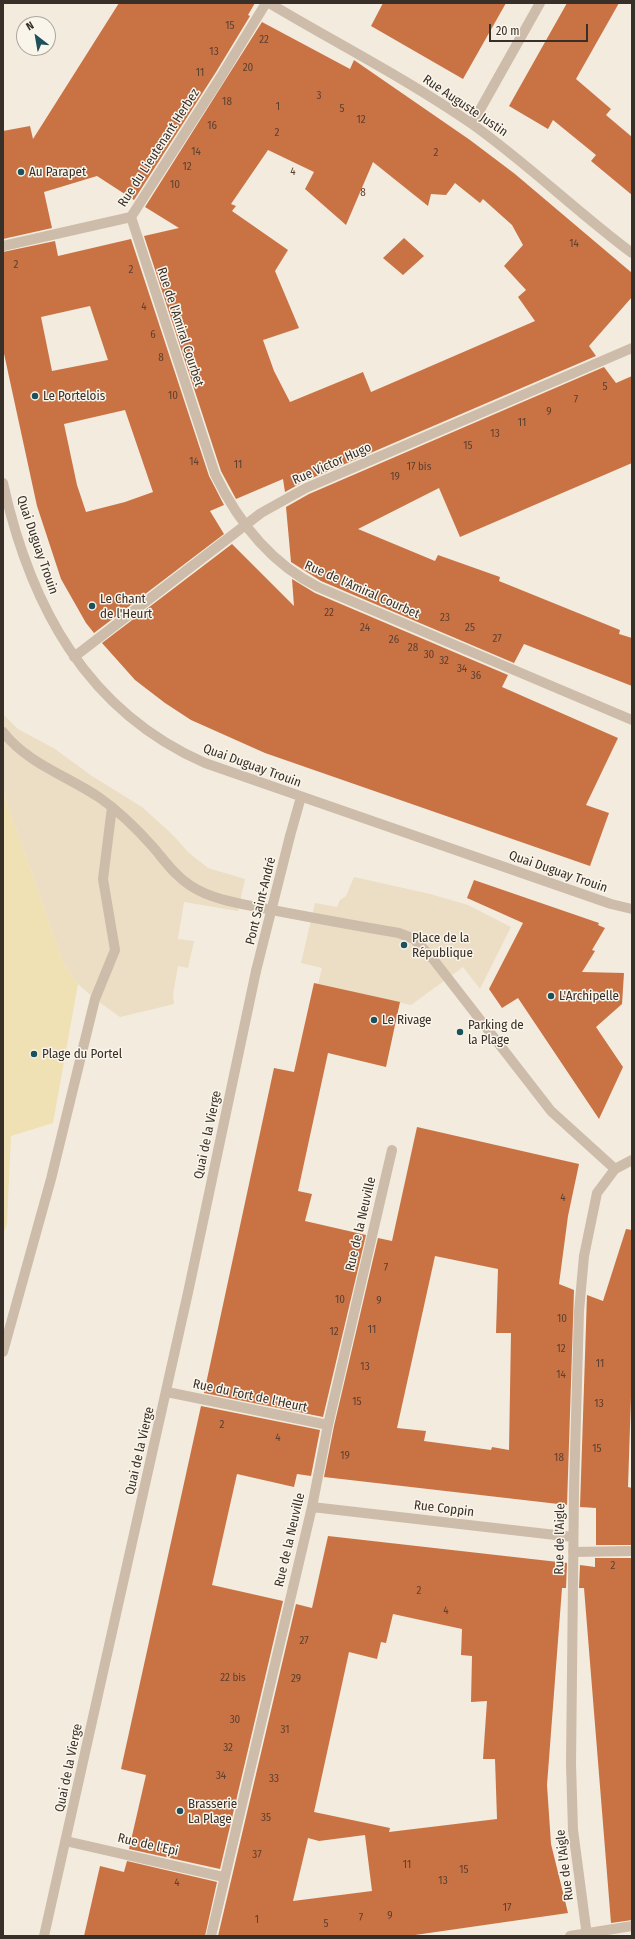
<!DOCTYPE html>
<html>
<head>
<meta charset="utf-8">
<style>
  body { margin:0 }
  #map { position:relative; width:635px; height:1939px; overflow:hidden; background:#f3ebdd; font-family:"Fira Sans Condensed",sans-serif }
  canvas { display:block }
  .frame { position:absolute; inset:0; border:4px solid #392f29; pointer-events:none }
  .north { position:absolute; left:16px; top:16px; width:40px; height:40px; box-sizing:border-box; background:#faf5ea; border:1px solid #ada69d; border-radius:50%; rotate:329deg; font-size:11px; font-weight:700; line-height:16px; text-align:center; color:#392f29 }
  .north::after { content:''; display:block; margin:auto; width:14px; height:18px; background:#1d515b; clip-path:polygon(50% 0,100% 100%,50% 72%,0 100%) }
  .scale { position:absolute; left:489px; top:24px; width:99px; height:18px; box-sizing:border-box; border:2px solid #392f29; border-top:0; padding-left:5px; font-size:12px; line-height:14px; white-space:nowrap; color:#392f29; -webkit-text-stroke:3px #faf5ea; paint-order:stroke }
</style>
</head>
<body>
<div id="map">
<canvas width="635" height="1939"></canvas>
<div class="frame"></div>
<div class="north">N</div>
<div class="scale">20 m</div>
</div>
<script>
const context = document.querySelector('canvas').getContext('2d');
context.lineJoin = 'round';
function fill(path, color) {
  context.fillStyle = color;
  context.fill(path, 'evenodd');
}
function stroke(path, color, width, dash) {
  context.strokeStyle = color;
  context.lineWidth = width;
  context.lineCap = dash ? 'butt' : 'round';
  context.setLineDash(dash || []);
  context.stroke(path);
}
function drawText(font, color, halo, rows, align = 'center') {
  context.font = font + ' "Fira Sans Condensed",sans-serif';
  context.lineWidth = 3;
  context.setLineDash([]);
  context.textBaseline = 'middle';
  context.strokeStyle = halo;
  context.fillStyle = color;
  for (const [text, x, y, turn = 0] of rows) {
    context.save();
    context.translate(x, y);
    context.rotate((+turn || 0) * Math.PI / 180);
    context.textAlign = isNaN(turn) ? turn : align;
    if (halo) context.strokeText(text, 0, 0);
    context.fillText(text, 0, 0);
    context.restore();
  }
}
fill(new Path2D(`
  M 3,791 L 64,964 L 78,984 L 53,1123 L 11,1136 L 7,1224 L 3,1234 Z`), '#efe1b3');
fill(new Path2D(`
  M 3,714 L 18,729 L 55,749 L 92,776 L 142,807 L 173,835 L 188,852 L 208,868 L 245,879 L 238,911 L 184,902 L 178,939 L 194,941 L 188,968 L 178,966 L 173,994 L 174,1004 L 120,1017 L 95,999 L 78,984 L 64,964 L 3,791 Z
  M 354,877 L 430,894 L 468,905 L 511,927 L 480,989 L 463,967 L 411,1005 L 318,984 L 322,968 L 301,963 L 315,903 L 337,907 L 340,900 L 346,896 Z`), '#ebdec4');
fill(new Path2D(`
  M 119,3 L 255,3 L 248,15 L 250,16 L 216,72 L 134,200 L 97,176 L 44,192 L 52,228 L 3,239 L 3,131 L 30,126 L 33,139 Z
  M 383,3 L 506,3 L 463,79 L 371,26 Z
  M 567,3 L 619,3 L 576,79 L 611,109 L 606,115 L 632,137 L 632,195 L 591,161 L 596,155 L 553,120 L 548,129 L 509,106 Z
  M 262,22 L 350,69 L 354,60 L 470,140 L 515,174 L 632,273 L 632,297 L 589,346 L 596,356 L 303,482 L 285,492 L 283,479 L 236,499 L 221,471 L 144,236 L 179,228 L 145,207 ZM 268,150 L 314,172 L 305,189 L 346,225 L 373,162 L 428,206 L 431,194 L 446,195 L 455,183 L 480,203 L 483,199 L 512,225 L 523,245 L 504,266 L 526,290 L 518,297 L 535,321 L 371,392 L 363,372 L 290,402 L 274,371 L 263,340 L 299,328 L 275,271 L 288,250 L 232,211 L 236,206 L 231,204 Z
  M 404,238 L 424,256 L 403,275 L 383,258 Z
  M 131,239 L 209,476 L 224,505 L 210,511 L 224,534 L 94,633 L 86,623 L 61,579 L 37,506 L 3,349 L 3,252 L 55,241 L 58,256 ZM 90,306 L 108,360 L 52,371 L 41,317 ZM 125,410 L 153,492 L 125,502 L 86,512 L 77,485 L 64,424 Z
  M 604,367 L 616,383 L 632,376 L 632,463 L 460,537 L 439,488 L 358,529 L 435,561 L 438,555 L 500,577 L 499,581 L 620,630 L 619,634 L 632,638 L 632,686 L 524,644 L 514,663 L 321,581 L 291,562 L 286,507 L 309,494 Z
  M 232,544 L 294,606 L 292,579 L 315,593 L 508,675 L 502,687 L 618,738 L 586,805 L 609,813 L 590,866 L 265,753 L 191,720 L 165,703 L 135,680 L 102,643 Z
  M 474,880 L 599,923 L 598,925 L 605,928 L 592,950 L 595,951 L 582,972 L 624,973 L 622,1004 L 596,1027 L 623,1067 L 599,1119 L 518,998 L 502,1008 L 489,989 L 523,923 L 467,898 Z
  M 314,983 L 400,1002 L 386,1067 L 328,1053 L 298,1191 L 312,1194 L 305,1221 L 366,1235 L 323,1417 L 204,1393 L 274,1068 L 294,1072 Z
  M 417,1127 L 579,1164 L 568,1216 L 559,1284 L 574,1290 L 567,1505 L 324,1477 L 334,1426 L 378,1238 L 392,1241 ZM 435,1256 L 498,1269 L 496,1333 L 511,1333 L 509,1450 L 492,1447 L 491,1450 L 424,1441 L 426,1431 L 397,1428 Z
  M 626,1229 L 632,1230 L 632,1367 L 628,1487 L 632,1488 L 632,1545 L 596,1545 L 596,1508 L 580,1507 L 587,1295 L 603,1301 Z
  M 201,1406 L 320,1430 L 311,1476 L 297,1474 L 294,1487 L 237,1474 L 212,1585 L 283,1601 L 220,1869 L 129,1849 L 146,1775 L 121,1769 Z
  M 328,1536 L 567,1563 L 566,1588 L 562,1588 L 547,1785 L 551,1844 L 568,1913 L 408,1936 L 218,1936 L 296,1604 L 312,1608 ZM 393,1614 L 462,1629 L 461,1655 L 472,1656 L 471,1702 L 487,1701 L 483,1759 L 495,1759 L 497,1819 L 389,1832 L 390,1828 L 314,1812 L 349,1652 L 377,1659 L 381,1642 L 386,1643 ZM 365,1835 L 372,1891 L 293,1901 L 308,1838 L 319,1841 Z
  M 595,1558 L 632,1558 L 632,1920 L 611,1923 L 584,1588 L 579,1588 L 580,1565 L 595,1567 Z
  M 127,1861 L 217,1882 L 205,1936 L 84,1936 L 100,1866 L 124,1872 Z`), '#c97345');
stroke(new Path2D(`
  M 269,3 C 336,43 407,79 472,124 C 528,164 577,212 632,253
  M 472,124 L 540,3
  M 131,217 L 215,474 C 238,522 270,563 318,587 L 632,720
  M 3,246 L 131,217 L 222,75 L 266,3
  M 3,483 C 30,605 86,711 205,763 L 611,904 L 632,909
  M 74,657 L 261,513 L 306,488 L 632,348
  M 3,732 C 28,764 68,776 100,798 C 120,812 137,829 153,847 C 165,861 175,876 191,886 C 214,901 245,904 272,910 C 314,918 357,926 399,933 L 414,939 L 433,959 L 551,1111 L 615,1169
  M 290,836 L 301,797
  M 3,1352 L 51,1179 L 95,999 L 115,950 L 103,879 L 112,807
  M 167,1392 L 328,1425
  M 312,1507 L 573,1537
  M 573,1552 L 632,1551
  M 66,1841 L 224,1877
  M 44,1936 L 189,1288 L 256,971
  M 211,1936 L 312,1507 L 328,1425 L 392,1150
  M 570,1936 L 632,1926
  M 587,1936 L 573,1830 L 571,1764 L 574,1489 L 579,1311 L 584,1256 L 597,1193 L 615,1169 L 632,1160`), '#ccbca9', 10);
stroke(new Path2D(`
  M 256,971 L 290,836`), '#ccbca9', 10);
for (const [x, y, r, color] of [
  [21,172,4,"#1d515b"],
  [35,396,4,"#1d515b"],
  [92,606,4,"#1d515b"],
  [404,945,4,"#1d515b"],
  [551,996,4,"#1d515b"],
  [374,1020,4,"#1d515b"],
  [460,1032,4,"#1d515b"],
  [34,1054,4,"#1d515b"],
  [180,1811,4,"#1d515b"]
]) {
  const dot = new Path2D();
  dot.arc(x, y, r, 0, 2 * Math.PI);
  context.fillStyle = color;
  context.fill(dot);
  stroke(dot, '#faf5ea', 1.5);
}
drawText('11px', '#5d4030', null, [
  ["15",230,26],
  ["22",264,40],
  ["13",214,52],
  ["20",248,68],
  ["11",200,73],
  ["3",319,96],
  ["18",227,102],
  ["1",278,107],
  ["5",342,109],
  ["12",361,120],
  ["16",212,126],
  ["2",277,133],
  ["14",196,152],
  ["2",436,153],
  ["12",187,167],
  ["4",293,172],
  ["10",175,185],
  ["8",363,193],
  ["14",574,244],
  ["2",16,265],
  ["2",131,270],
  ["4",144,307],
  ["6",153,335],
  ["8",161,358],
  ["5",605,387],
  ["10",173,396],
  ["7",576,400],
  ["9",549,412],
  ["11",522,423],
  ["13",495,434],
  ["15",468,446],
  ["14",194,462],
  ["11",238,465],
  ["17 bis",419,467],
  ["19",395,477],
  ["22",329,613],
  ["23",445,618],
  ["24",365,628],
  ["25",470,628],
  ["27",497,639],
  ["26",394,640],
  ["28",413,648],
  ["30",429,655],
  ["32",444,661],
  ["34",462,669],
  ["36",476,676],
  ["4",563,1198],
  ["7",386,1268],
  ["10",340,1300],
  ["9",379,1301],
  ["10",562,1319],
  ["11",372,1330],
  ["12",334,1332],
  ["12",561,1349],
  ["11",600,1364],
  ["13",365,1367],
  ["14",561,1375],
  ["15",357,1402],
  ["13",599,1404],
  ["2",222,1425],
  ["4",278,1438],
  ["15",597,1449],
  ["19",345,1456],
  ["18",559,1458],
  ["2",613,1566],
  ["2",419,1591],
  ["4",446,1611],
  ["27",304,1641],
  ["22 bis",233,1678],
  ["29",296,1679],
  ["30",235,1720],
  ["31",285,1730],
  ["32",228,1748],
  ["34",221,1776],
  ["33",274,1779],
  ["35",266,1818],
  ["37",257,1855],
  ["11",407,1865],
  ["15",464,1870],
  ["13",443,1881],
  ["4",177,1883],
  ["17",507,1908],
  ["9",390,1916],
  ["7",361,1918],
  ["1",257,1920],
  ["5",326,1924]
]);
drawText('13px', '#392f29', '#faf5ea', [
  ["Rue Auguste Justin",465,106,34],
  ["Rue du Lieutenant Herbez",159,148,-57],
  ["Rue de l'Amiral Courbet",180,327,72],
  ["Rue Victor Hugo",332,464,-24],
  ["Quai Duguay Trouin",37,545,71],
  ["Rue de l'Amiral Courbet",362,590,24],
  ["Quai Duguay Trouin",252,766,20],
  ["Quai Duguay Trouin",558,872,19],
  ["Pont Saint-André",261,901,-76],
  ["Quai de la Vierge",208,1135,-78],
  ["Rue de la Neuville",361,1224,-77],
  ["Rue du Fort de l'Heurt",250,1396,12],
  ["Quai de la Vierge",140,1451,-77],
  ["Rue Coppin",444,1509,7],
  ["Rue de l'Aigle",560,1539,-89],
  ["Rue de la Neuville",290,1540,-77],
  ["Quai de la Vierge",69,1768,-78],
  ["Rue de l'Epi",148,1845,13],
  ["Rue de l'Aigle",565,1865,-97]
]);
drawText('13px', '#392f29', '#faf5ea', [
  ["Au Parapet",29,172],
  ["Le Portelois",43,396],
  ["Le Chant",100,599],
  ["de l'Heurt",100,614],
  ["Place de la",412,938],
  ["République",412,953],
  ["L'Archipelle",559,996],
  ["Le Rivage",382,1020],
  ["Parking de",468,1025],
  ["la Plage",468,1040],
  ["Plage du Portel",42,1054],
  ["Brasserie",188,1804],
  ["La Plage",188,1819]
], 'left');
</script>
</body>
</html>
